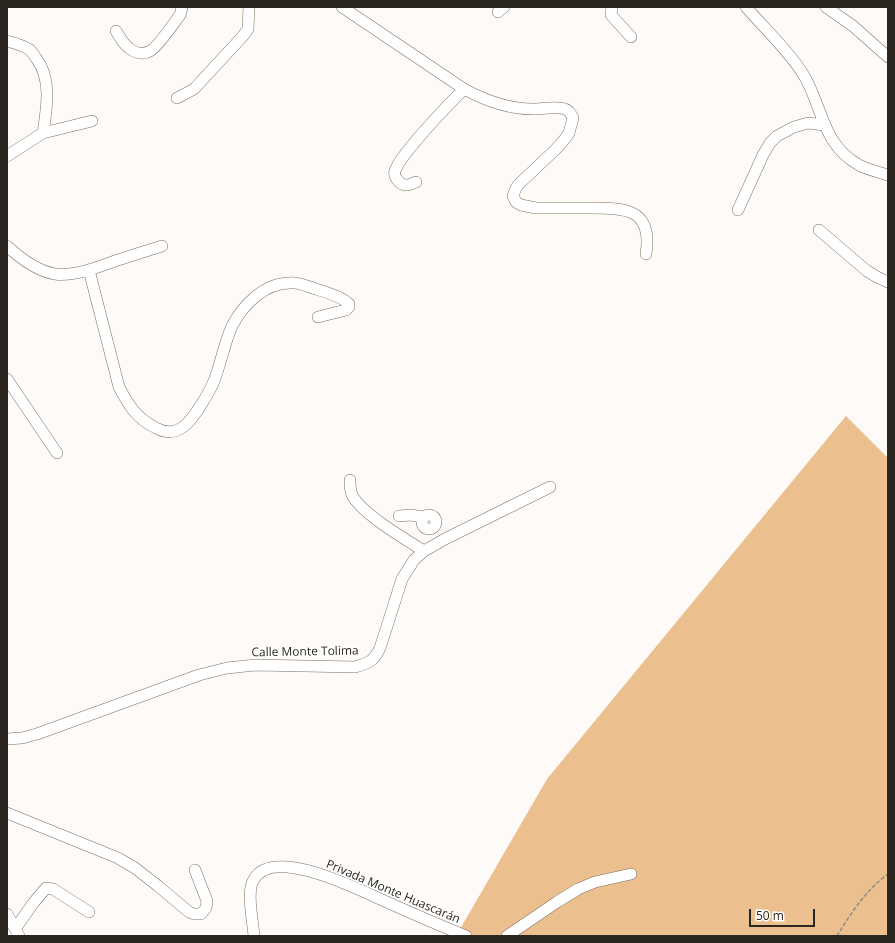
<!DOCTYPE html>
<html>
<head>
<meta charset="utf-8">
<style>
  body { margin:0 }
  #map { position:relative; width:895px; height:943px; overflow:hidden; background:#fefaf7; font-family:"Open Sans",sans-serif }
  canvas { display:block }
  .frame { position:absolute; inset:0; border:8px solid #2b2620; pointer-events:none }
  .scale { position:absolute; left:749px; top:909px; width:66px; height:18px; box-sizing:border-box; border:2px solid #2b2620; border-top:0; padding-left:5px; font-size:12px; line-height:14px; white-space:nowrap; color:#2b2620; -webkit-text-stroke:3px #fff; paint-order:stroke }
</style>
</head>
<body>
<div id="map">
<canvas width="895" height="943"></canvas>
<div class="frame"></div>
<div class="scale">50 m</div>
</div>
<script>
const context = document.querySelector('canvas').getContext('2d');
context.lineJoin = 'round';
function fill(path, color) {
  context.fillStyle = color;
  context.fill(path, 'evenodd');
}
function stroke(path, color, width, dash) {
  context.strokeStyle = color;
  context.lineWidth = width;
  context.lineCap = dash ? 'butt' : 'round';
  context.setLineDash(dash || []);
  context.stroke(path);
}
function drawText(font, color, halo, rows, align = 'center') {
  context.font = font + ' "Open Sans",sans-serif';
  context.lineWidth = 3.5;
  context.setLineDash([]);
  context.textBaseline = 'middle';
  context.strokeStyle = halo;
  context.fillStyle = color;
  for (const [text, x, y, turn = 0] of rows) {
    context.save();
    context.translate(x, y);
    context.rotate((+turn || 0) * Math.PI / 180);
    context.textAlign = isNaN(turn) ? turn : align;
    if (halo) context.strokeText(text, 0, 0);
    context.fillText(text, 0, 0);
    context.restore();
  }
}
fill(new Path2D(`
  M 846,416 L 888,458 L 888,936 L 456,936 L 547,779 Z`), '#ecbf8f');
const minor = new Path2D(`
  M 342,7 L 464,89 C 486,101 508,109 533,109 C 541,109 558,106 565,109 C 569,110 571,114 573,118 L 569,133 L 564,140 L 556,149 L 519,184 L 516,188 L 513,196 L 516,202 L 521,205 L 536,208 C 554,208 571,208 589,208 C 625,208 653,208 646,254
  M 612,7 L 611,15 L 631,37
  M 746,7 C 764,28 789,51 803,74 C 823,106 821,144 859,165 C 868,170 879,172 888,175
  M 826,7 L 853,26 L 888,57
  M 498,12 L 504,7
  M 116,31 C 120,37 123,44 129,48 C 135,53 143,55 150,51 C 157,48 174,23 180,15 L 181,12 L 182,7
  M 7,41 C 15,43 23,45 30,50 C 32,52 34,55 36,58 C 52,79 47,107 43,133
  M 177,98 L 194,89 L 243,36 L 248,29 L 249,7
  M 7,156 L 43,133 L 92,121
  M 416,182 C 413,183 410,185 407,185 C 401,186 393,177 395,171 C 397,165 402,158 406,153 C 424,130 444,109 464,89
  M 738,210 L 763,155 L 770,143 L 777,136 L 794,127 L 808,123 L 824,125
  M 819,230 L 867,271 L 877,277 L 888,282
  M 7,246 C 20,258 37,271 55,274 C 73,277 98,267 115,261 C 130,256 146,251 162,246
  M 89,270 L 119,387 C 129,406 136,418 156,428 C 178,440 191,421 201,405 C 206,397 211,389 214,381 C 221,363 224,344 232,326 C 243,305 264,283 290,283 C 296,282 304,285 310,287 C 321,291 342,296 349,304 L 349,307 L 346,310 L 318,317
  M 7,379 L 57,453
  M 350,480 C 350,485 350,490 352,495 C 362,514 405,539 424,551
  M422 522a7 7 0 1 1 14 0a7 7 0 1 1-14 0Z
  M 399,516 L 410,515 L 424,517
  M 7,739 L 22,738 L 37,734 L 199,675 L 227,668 L 255,665 L 355,667 C 369,663 374,661 380,648 L 402,579 L 414,560 L 424,551 L 445,539 L 550,487
  M 7,813 L 118,858 L 135,868 L 158,886 L 189,912 L 194,914 L 201,914 L 206,908 L 207,901 L 195,870
  M 7,914 L 19,936
  M 15,929 L 34,902 L 46,888 L 53,889 L 89,912
  M 254,936 C 253,921 246,891 254,879 C 274,845 361,891 387,902 C 413,914 439,925 466,936
  M 507,936 L 557,902 L 578,889 L 595,882 L 631,874`);
stroke(minor, '#7d6f61', 12);
stroke(new Path2D(`
  M 837,936 C 851,913 866,890 888,874`), '#8f8b86', 1.5, [4, 2]);
stroke(minor, '#fff', 11);
drawText('12px', '#2b2620', '#fff', [
  ["Calle Monte Tolima",305,652,-1],
  ["Privada Monte Huascarán",393,892,23]
]);
</script>
</body>
</html>
